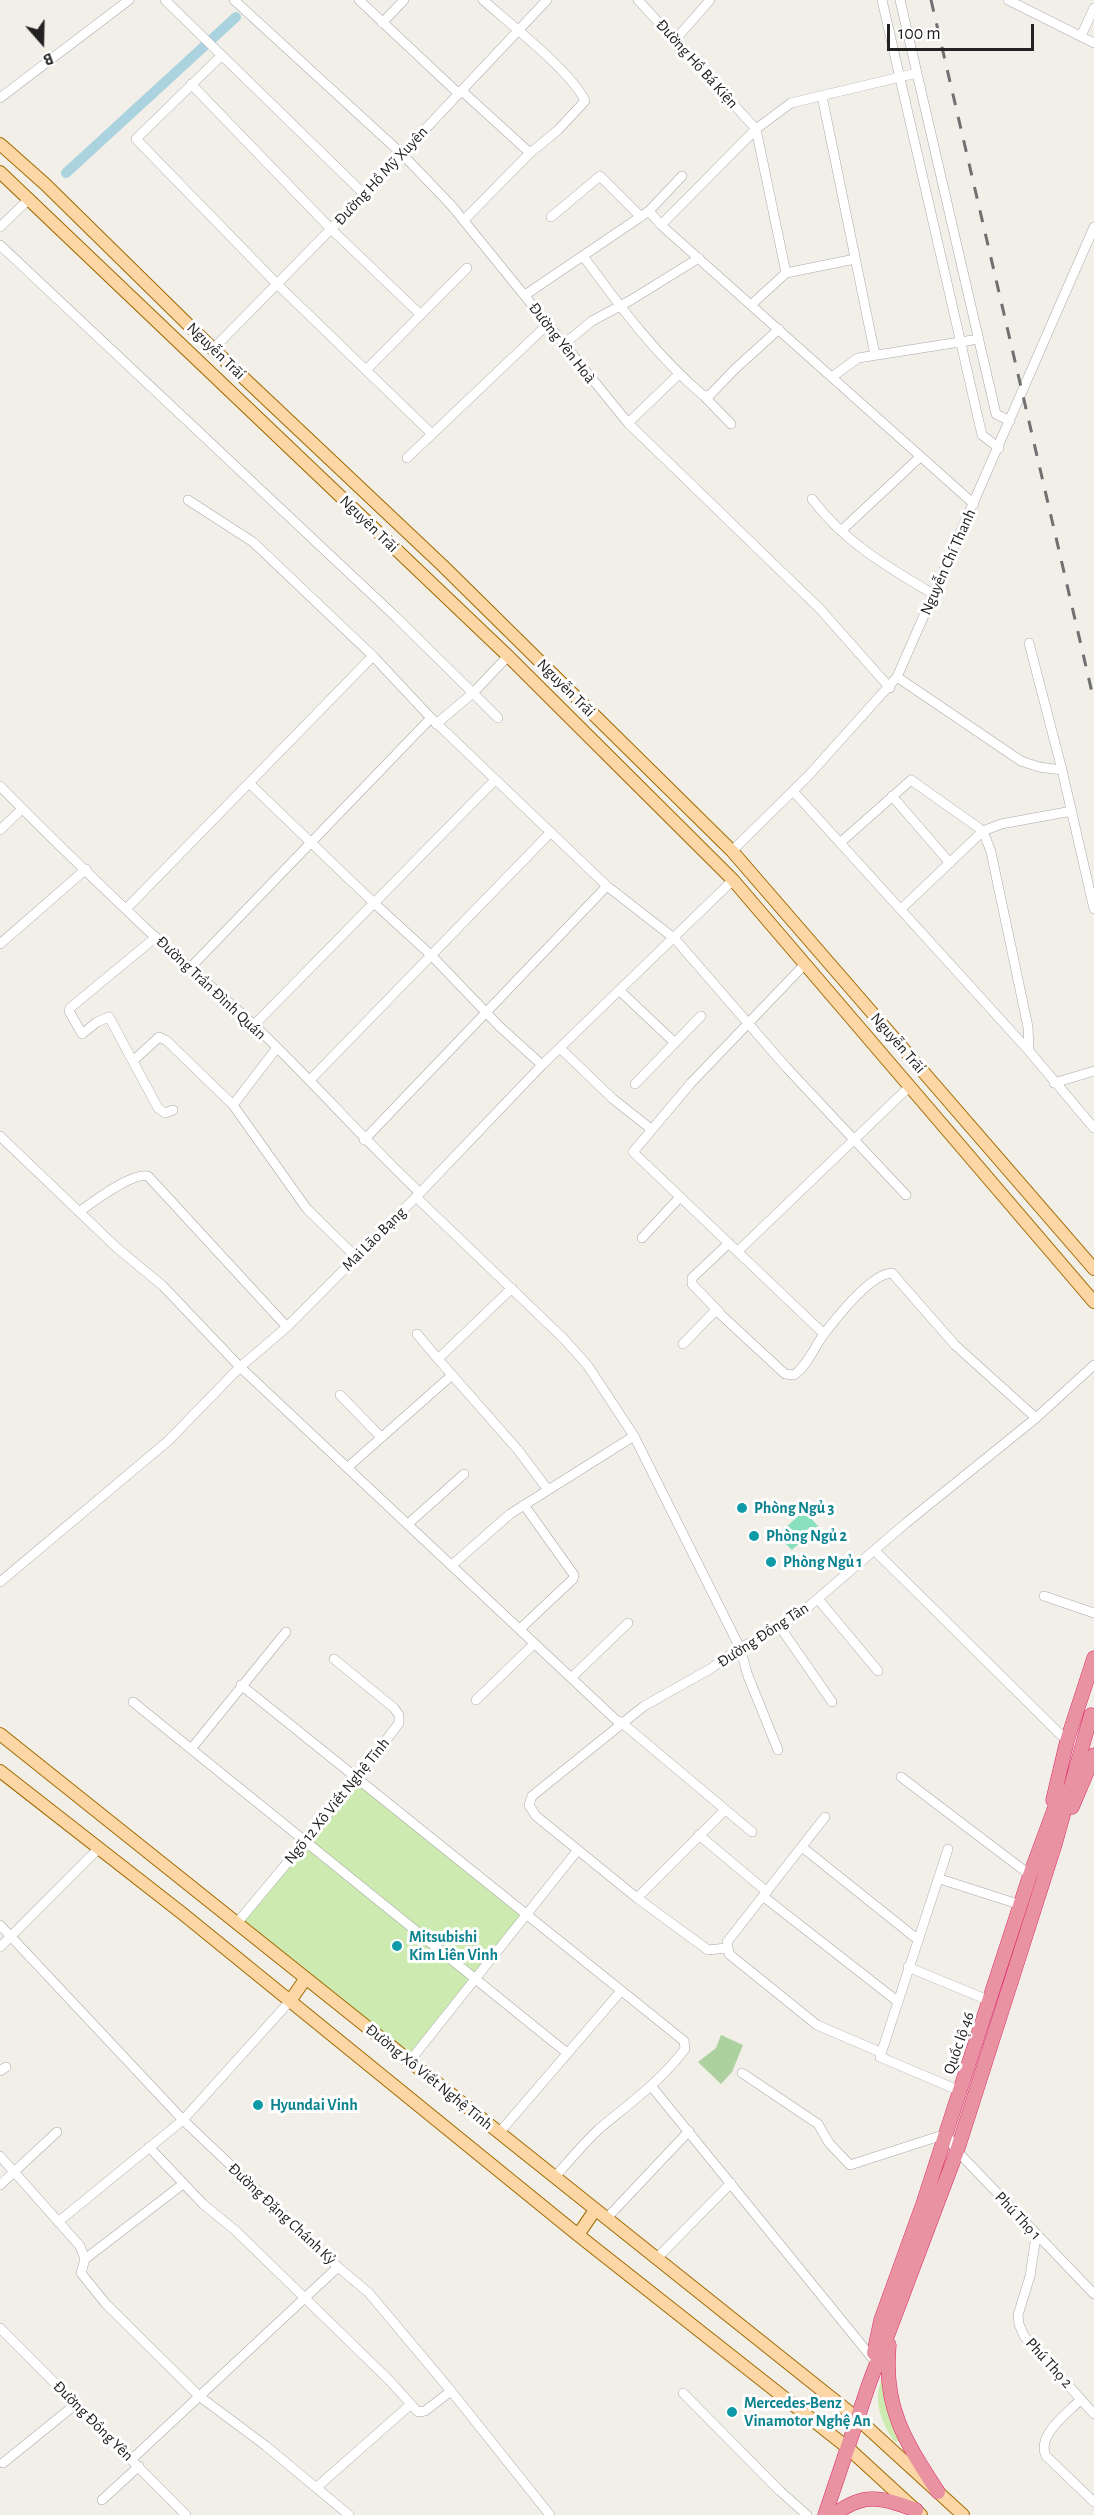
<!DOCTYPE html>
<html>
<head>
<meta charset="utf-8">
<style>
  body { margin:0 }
  #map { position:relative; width:1094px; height:2515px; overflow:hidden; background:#f2efe9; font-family:"Alegreya Sans",sans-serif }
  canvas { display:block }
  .north { position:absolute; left:12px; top:12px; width:60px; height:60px; -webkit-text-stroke:4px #fff; paint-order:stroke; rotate:160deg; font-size:16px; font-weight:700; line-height:24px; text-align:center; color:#222 }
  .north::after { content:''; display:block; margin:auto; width:21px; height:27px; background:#222; clip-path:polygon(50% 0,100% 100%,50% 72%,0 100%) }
  .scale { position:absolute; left:887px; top:24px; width:147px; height:27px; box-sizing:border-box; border:3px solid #222; border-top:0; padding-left:8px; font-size:18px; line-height:21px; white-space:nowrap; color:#222; -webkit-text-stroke:4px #fff; paint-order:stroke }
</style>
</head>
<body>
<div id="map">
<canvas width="1094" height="2515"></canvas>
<div class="north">B</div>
<div class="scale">100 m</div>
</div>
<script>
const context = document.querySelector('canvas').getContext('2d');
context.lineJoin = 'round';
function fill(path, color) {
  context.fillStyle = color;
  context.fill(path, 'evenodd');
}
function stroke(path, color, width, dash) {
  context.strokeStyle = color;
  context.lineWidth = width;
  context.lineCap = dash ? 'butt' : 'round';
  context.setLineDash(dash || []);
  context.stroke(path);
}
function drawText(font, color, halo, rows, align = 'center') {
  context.font = font + ' "Alegreya Sans",sans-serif';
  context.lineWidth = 6;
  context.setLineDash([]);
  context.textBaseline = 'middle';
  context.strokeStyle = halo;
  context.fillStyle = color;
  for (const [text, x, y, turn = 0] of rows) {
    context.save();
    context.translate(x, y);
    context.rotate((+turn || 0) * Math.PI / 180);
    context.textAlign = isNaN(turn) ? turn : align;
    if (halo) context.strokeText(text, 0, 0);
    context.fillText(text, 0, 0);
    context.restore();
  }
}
fill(new Path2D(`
  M 357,1779 L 527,1914 L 409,2062 L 237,1923 Z
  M 882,2379 L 889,2414 L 899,2441 L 895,2442 C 882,2426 872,2399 882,2379 Z`), '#cdebb0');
fill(new Path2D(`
  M 721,2035 L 743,2045 L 732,2072 L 721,2084 L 698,2062 L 716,2048 Z`), '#add19e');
fill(new Path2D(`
  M 804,1511 L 818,1526 L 792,1550 L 777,1535 Z`), '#88e0be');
stroke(new Path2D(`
  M 66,173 L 236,17`), '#aad3df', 10);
const minor = new Path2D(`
  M 165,0 L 364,194
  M 234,0 L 402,154 L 451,205 L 628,423 L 820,609 L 890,688
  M 359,0 L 459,94
  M 638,0 L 756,129 L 786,273
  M 882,0 L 982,435 L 999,448
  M 900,0 L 996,414 L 1010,421
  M 1008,0 L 1094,43
  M 382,23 L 404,0
  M 1081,36 L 1094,8
  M 675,40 L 710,0
  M 221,56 L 136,139 L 277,284 L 432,434
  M 191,84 L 331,229 L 421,315
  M 462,91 L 530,153
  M 822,96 L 875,355
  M 0,98 L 129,0
  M 649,211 L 682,176
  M 551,217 L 600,176 L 641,217
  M 464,220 L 530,153 L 558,130 L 585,101 C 571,71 510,24 483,0
  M 661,225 L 756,129 L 791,103 L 917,73
  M 0,227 L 29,199
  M 0,245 L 397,618 L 473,693 L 508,656
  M 583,256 C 619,305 657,357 704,396 L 710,395 L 735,369 L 779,329
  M 525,295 L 649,211 L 661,225 L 974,504
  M 751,305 L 786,273 L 855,259
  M 564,344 L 592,321 L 631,300 L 699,258
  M 213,349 L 331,229 L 547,0
  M 366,370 L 467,268
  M 832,377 L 858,358 L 979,339
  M 704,396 L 731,424
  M 628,423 L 679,374
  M 407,458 L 548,324
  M 812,499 C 844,542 889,568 935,595
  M 188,500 L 253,542 L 373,656 L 431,718 L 607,886 L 675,939 L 786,1067 L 906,1195
  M 841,531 L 920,457
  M 897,677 L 1021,761 L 1039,767 L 1062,770 L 1029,643
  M 436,724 L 473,693 L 498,718
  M 1062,770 L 1094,909
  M 249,783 L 374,903 L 432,956 L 499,1026 L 542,1065
  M 0,786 C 50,837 102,887 154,936 C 187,966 221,994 253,1024 C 310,1078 362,1138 420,1193
  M 793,791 L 1029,1051 L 1094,1128
  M 892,796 L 950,863
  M 0,830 L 22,809
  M 841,842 L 911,780 L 979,828 L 983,831 L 991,852 L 1028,1027 L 1029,1051
  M 732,851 L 809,775 L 897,677 L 1094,227
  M 126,909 L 373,656
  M 901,909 L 983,831 L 1001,824 L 1072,811
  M 156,937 L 70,1008 L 69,1011 L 82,1034 L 97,1022 L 109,1017 L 158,1108 L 165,1113 L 173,1110
  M 0,944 L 86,869
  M 805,964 L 691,1083 L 633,1152 L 824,1334
  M 190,968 L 431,718
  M 620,991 L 675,1043
  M 254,1025 L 495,780
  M 560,1048 L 613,1099 L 651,1129
  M 133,1061 L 159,1037 L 167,1041 L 233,1105 L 307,1209 L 356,1257
  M 310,1080 L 551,832
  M 1054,1083 L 1094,1071
  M 635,1084 L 701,1016
  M 233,1105 L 276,1049
  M 0,1136 L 117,1248 L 163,1286 L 240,1367 L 616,1720 L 621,1722 L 752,1832
  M 364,1140 L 607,886
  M 416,1197 L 564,1339 L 588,1366 L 634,1436 L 740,1648 L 748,1676 L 778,1750
  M 79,1212 C 93,1202 132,1172 148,1176 L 287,1327
  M 642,1238 L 680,1197
  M 738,1251 L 910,1086
  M 512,1288 L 438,1359 L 518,1450 L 548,1490
  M 720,1313 L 692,1284 L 692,1278 L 729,1243
  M 417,1334 L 438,1359
  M 683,1344 L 713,1313 L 718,1312 L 785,1374 L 794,1375 C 807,1366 815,1346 824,1334 C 837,1317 871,1274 892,1273 L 955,1345 L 1036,1418
  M 340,1395 L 381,1437
  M 348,1467 L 452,1375
  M 408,1524 L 464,1474
  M 875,1551 L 1067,1741
  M 452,1565 L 510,1514 L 634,1436
  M 0,1582 L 168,1441 L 240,1367 L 287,1327 L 416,1197 L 542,1065 L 733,880
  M 1044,1596 L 1094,1613
  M 818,1599 L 878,1671
  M 780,1627 L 832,1702
  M 520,1629 L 573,1579 L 574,1575 L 524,1505
  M 571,1678 L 628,1623
  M 241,1685 L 684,2041 L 685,2049 C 660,2082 630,2103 599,2129 C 583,2144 569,2161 554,2178
  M 476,1700 L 534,1644
  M 133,1702 L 567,2053
  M 191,1749 L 286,1632
  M 901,1777 L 1030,1875
  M 825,1817 L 727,1942 L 729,1954 L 817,2025 L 880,2052
  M 699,1835 L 767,1892
  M 802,1847 L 917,1939
  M 948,1849 L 880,2057 L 960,2091
  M 940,1879 L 1021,1905
  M 764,1897 L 897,2001
  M 637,1898 L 725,1810
  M 237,1923 L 357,1779 L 399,1723 L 399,1715 L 394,1708 L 334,1659
  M 0,1925 L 183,2120 L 338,2267 L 369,2293 L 451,2391 L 550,2515
  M 0,1947 L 99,1848
  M 726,1948 L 708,1950 L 637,1898 L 536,1816 L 529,1805 L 532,1796 L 644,1706 L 710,1669 L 740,1648 L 761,1637 L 801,1613 L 906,1523 L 1036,1418 L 1094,1365
  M 908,1967 L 990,2001
  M 409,2062 L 577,1851
  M 0,2071 L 6,2067
  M 742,2073 L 818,2124 L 829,2143 L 850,2165 L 946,2134 L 957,2151 L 1094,2294
  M 652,2087 L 873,2359
  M 499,2133 L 621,1991
  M 149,2147 L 203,2204 L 236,2231 L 390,2381 L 418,2412 L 425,2411 L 451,2391
  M 0,2156 L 80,2246 L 85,2259 L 81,2273 L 106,2304 L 199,2396 L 266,2446 L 349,2515
  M 0,2185 L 57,2132
  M 606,2219 L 689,2131
  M 58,2222 L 183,2120 L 290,2001
  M 1036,2236 L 1030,2276 L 1018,2315 L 1019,2324 L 1024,2336 L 1094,2414
  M 85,2259 L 183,2184
  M 656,2259 L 731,2183
  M 0,2328 L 186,2515
  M 683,2393 L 780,2491 L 807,2515
  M 1081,2399 C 1068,2413 1036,2435 1046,2456 L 1094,2502
  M 132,2459 L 338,2267
  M 3,2463 L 76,2404
  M 317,2487 L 410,2405
  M 102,2500 L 139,2466`);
const major = new Path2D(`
  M 0,144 L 45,184 L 213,349 L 442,565 L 732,851 L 1094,1269
  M 0,172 L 508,656 L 733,880 L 1094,1302
  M 0,1734 L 858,2419 L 963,2515
  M 0,1771 L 183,1914 L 578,2235 L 848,2448 L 921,2515
  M 290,2001 L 306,1978
  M 578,2235 L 595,2210`);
const highway = new Path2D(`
  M 1053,1800 L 1067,1741 L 1094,1658
  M 1072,1807 L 1094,1755
  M 889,2345 C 883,2408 905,2441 938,2492
  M 874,2353 L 881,2320 L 923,2204 L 1030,1875 L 1061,1791
  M 825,2515 L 869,2384 L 957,2151 L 1055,1844 L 1091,1715
  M 834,2515 C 864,2491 882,2498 916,2510`);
stroke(minor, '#a9a9a9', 10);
stroke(major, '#a06b00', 14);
stroke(highway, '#dc2a67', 15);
stroke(minor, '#fff', 9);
stroke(major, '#fcd6a4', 12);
stroke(highway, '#e892a2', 14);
stroke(new Path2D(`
  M 931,0 L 1094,701`), '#707070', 3, [12, 12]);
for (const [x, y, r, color] of [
  [742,1508,6,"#0f9aa8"],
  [754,1536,6,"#0f9aa8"],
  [771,1562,6,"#0f9aa8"],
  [397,1946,6,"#0f9aa8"],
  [258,2105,6,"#0f9aa8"],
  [732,2412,6,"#0f9aa8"]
]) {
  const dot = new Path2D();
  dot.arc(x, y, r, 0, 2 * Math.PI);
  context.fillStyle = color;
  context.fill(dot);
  stroke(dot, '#fff', 2);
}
drawText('16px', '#222', '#fff', [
  ["Đường Hồ Bá Kiện",697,64,48],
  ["Đường Hồ Mỹ Xuyên",381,176,-47],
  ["Đường Yên Hoà",562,343,52],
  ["Nguyễn Trãi",216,351,44],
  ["Nguyên Trãi",369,524,44],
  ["Nguyễn Chí Thanh",948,562,-66],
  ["Nguyễn Trãi",566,688,45],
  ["Đường Trần Đình Quán",211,988,43],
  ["Nguyễn Trãi",898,1043,49],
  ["Mai Lão Bạng",374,1239,-45],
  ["Đường Đồng Tân",763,1635,-33],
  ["Ngõ 12 Xô Viết Nghệ Tĩnh",337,1801,-51],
  ["Quốc lộ 46",959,2043,-71],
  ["Đường Xô Viết Nghệ Tĩnh",429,2077,39],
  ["Đường Đặng Chánh Kỷ",282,2214,43],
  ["Phú Thọ 1",1018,2216,47],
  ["Phú Thọ 2",1049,2363,48],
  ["Đường Đồng Yên",93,2421,45]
]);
drawText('bold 16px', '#0d838f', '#fff', [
  ["Phòng Ngủ 3",754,1508],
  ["Phòng Ngủ 2",766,1536],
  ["Phòng Ngủ 1",783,1562],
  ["Mitsubishi",409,1937],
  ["Kim Liên Vinh",409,1955],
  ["Hyundai Vinh",270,2105],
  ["Mercedes-Benz",744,2403],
  ["Vinamotor Nghệ An",744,2421]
], 'left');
</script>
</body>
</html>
